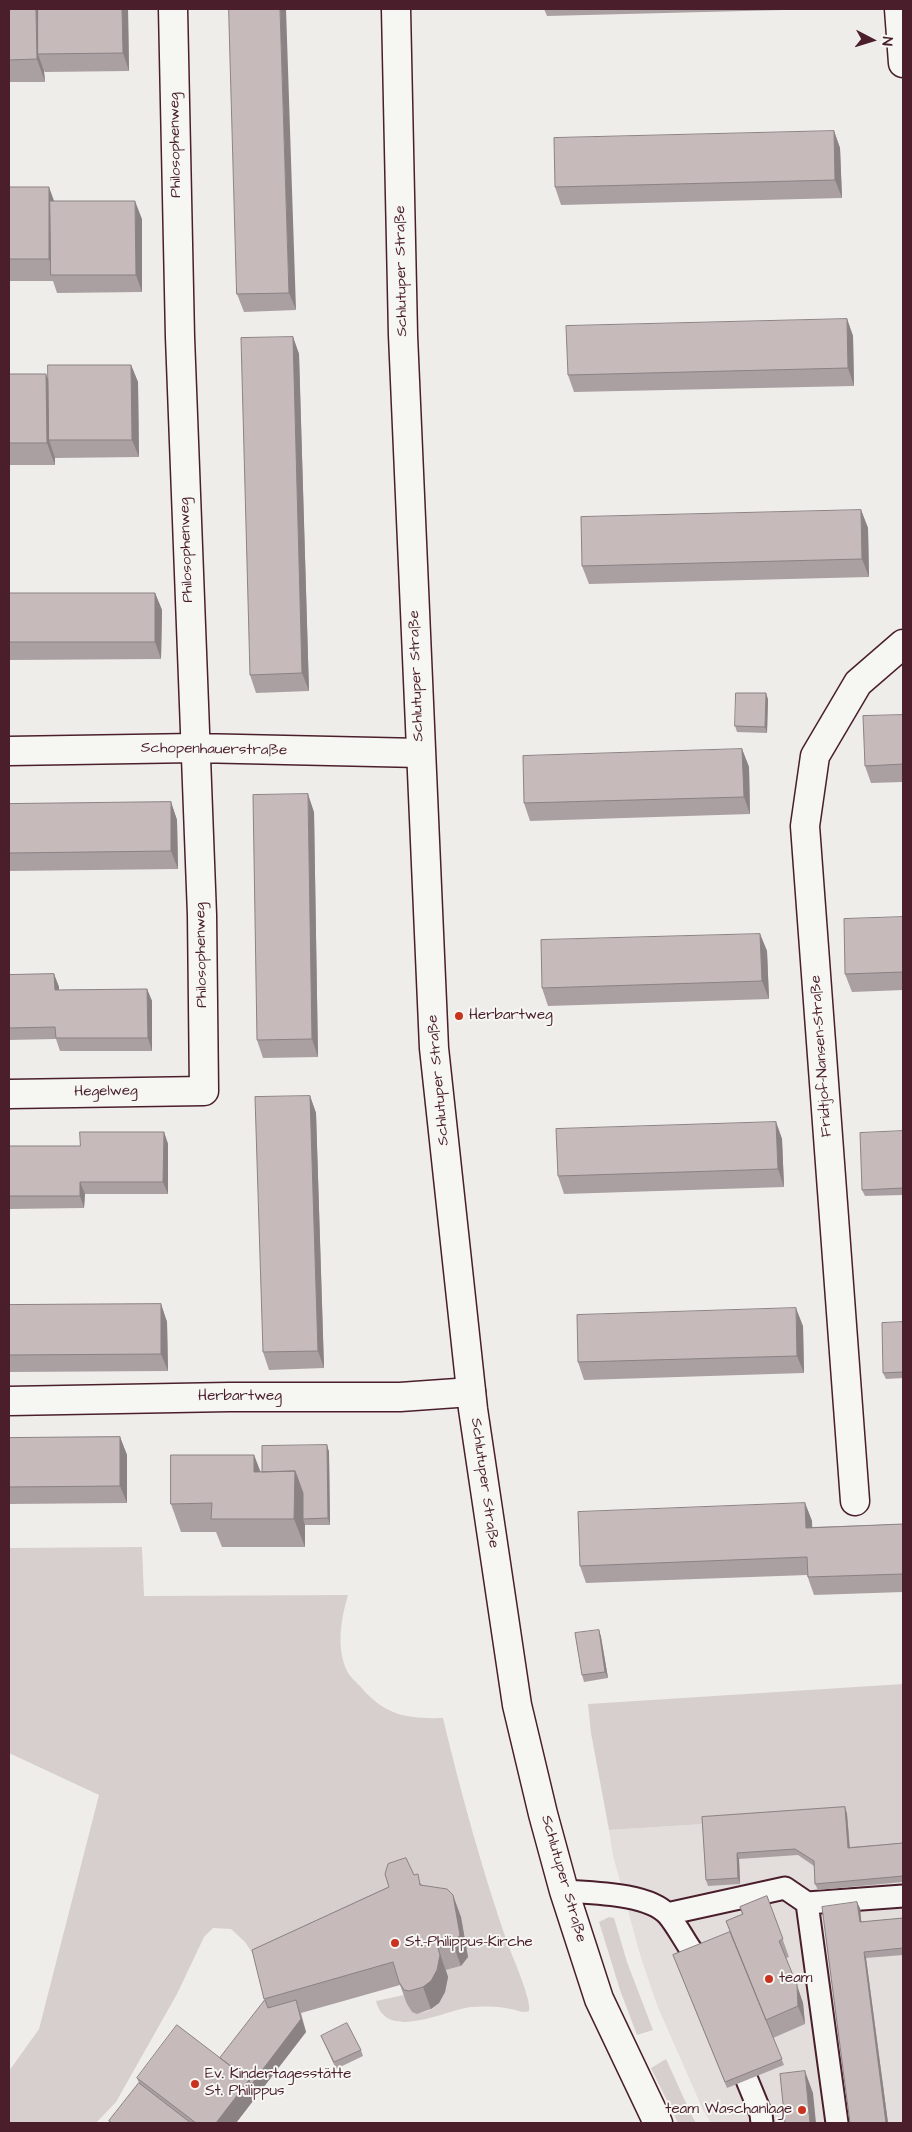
<!DOCTYPE html>
<html>
<head>
<meta charset="utf-8">
<style>
  body { margin:0 }
  #map { position:relative; width:912px; height:2132px; overflow:hidden; background:#efedea; font-family:"Architects Daughter",sans-serif }
  canvas { display:block }
  .frame { position:absolute; inset:0; border:10px solid #4a1f2b; pointer-events:none }
  .north { position:absolute; left:847px; top:15px; width:50px; height:50px; -webkit-text-stroke:4px #f6f6f2; paint-order:stroke; rotate:95deg; font-size:14px; font-weight:700; line-height:20px; text-align:center; color:#4a1f2b }
  .north::after { content:''; display:block; margin:auto; width:18px; height:22px; background:#4a1f2b; clip-path:polygon(50% 0,100% 100%,50% 72%,0 100%) }
</style>
</head>
<body>
<div id="map">
<canvas width="912" height="2132"></canvas>
<div class="frame"></div>
<div class="north">N</div>
</div>
<script>
const context = document.querySelector('canvas').getContext('2d');
context.lineJoin = 'round';
function fill(path, color) {
  context.fillStyle = color;
  context.fill(path, 'evenodd');
}
function stroke(path, color, width, dash) {
  context.strokeStyle = color;
  context.lineWidth = width;
  context.lineCap = dash ? 'butt' : 'round';
  context.setLineDash(dash || []);
  context.stroke(path);
}
function drawText(font, color, halo, rows, align = 'center') {
  context.font = font + ' "Architects Daughter",sans-serif';
  context.lineWidth = 4;
  context.setLineDash([]);
  context.textBaseline = 'middle';
  context.strokeStyle = halo;
  context.fillStyle = color;
  for (const [text, x, y, turn = 0] of rows) {
    context.save();
    context.translate(x, y);
    context.rotate((+turn || 0) * Math.PI / 180);
    context.textAlign = isNaN(turn) ? turn : align;
    if (halo) context.strokeText(text, 0, 0);
    context.fillText(text, 0, 0);
    context.restore();
  }
}
fill(new Path2D(`
  M 704,1824 L 903,1850 L 903,2123 L 711,2123 L 703,2110 L 657,2005 L 641,1958 L 613,1856 L 609,1830 Z`), '#e3dedc');
fill(new Path2D(`
  M 142,1547 L 144,1596 L 348,1595 C 341,1619 336,1647 347,1671 C 350,1677 356,1682 360,1686 C 384,1715 406,1719 443,1718 C 461,1794 482,1869 507,1942 C 512,1956 532,2000 529,2011 C 523,2014 517,2010 511,2009 C 498,2006 485,2006 472,2007 C 447,2009 386,2043 376,2001 L 404,1995 L 412,2012 C 436,2018 451,1990 446,1970 L 461,1966 L 468,1957 L 461,1917 L 259,1963 L 245,1942 L 231,1929 L 213,1928 L 204,1937 L 177,1994 L 116,2102 L 96,2123 L 9,2123 L 9,2071 L 39,2029 L 99,1795 L 9,1753 L 9,1548 Z
  M 903,1684 L 903,1850 L 850,1854 L 704,1824 L 609,1830 L 591,1733 L 588,1704 Z
  M 609,1917 L 614,1918 L 627,1962 L 653,2030 L 637,2035 L 620,1990 L 599,1922 Z
  M 666,2059 L 692,2116 L 696,2123 L 678,2123 L 651,2068 Z`), '#d7cfce');
const service = new Path2D(`
  M 564,1891 C 591,1893 649,1893 668,1915 C 678,1927 685,1942 694,1954
  M 807,1903 L 903,1896
  M 667,1914 L 785,1888 L 807,1903 L 837,2123
  M 747,2080 L 761,2114 L 762,2123`);
const minor = new Path2D(`
  M 899,9 L 903,63
  M 9,751 L 195,748 L 420,753
  M 9,1094 L 204,1091 L 202,915 L 180,337 L 173,9
  M 9,1401 L 229,1397 L 400,1397 L 471,1392
  M 855,1501 L 805,826 L 815,756 L 858,683 L 903,644`);
const secondary = new Path2D(`
  M 396,9 L 403,335 L 434,1048 L 473,1409 L 517,1705 L 543,1814 L 564,1891 L 599,1999 L 658,2123`);
stroke(service, '#4a1f2b', 25);
stroke(minor, '#4a1f2b', 31);
stroke(secondary, '#4a1f2b', 31);
stroke(service, '#f6f6f2', 21);
stroke(minor, '#f6f6f2', 28);
stroke(secondary, '#f6f6f2', 28);
fill(new Path2D(`
  M 9,9 L 128,9 L 129,71 L 45,72 L 44,71 L 45,82 L 9,82 Z
  M 229,9 L 296,310 L 244,312 L 237,294 Z
  M 544,9 L 822,9 L 547,16 Z
  M 834,131 L 840,148 L 842,198 L 561,205 L 555,187 Z
  M 9,187 L 55,201 L 142,219 L 142,292 L 57,293 L 53,281 L 9,281 Z
  M 847,319 L 853,336 L 854,386 L 574,392 L 568,375 Z
  M 293,337 L 299,354 L 309,691 L 256,693 L 250,675 Z
  M 131,365 L 138,382 L 139,457 L 55,458 L 55,465 L 9,465 L 9,374 L 48,378 Z
  M 861,510 L 868,528 L 869,577 L 589,584 L 582,566 Z
  M 9,593 L 155,593 L 162,610 L 161,659 L 9,660 Z
  M 768,699 L 767,733 L 737,732 L 735,726 Z
  M 903,715 L 903,782 L 871,783 L 865,766 Z
  M 742,749 L 749,767 L 750,814 L 530,821 L 524,803 Z
  M 171,802 L 177,820 L 178,869 L 9,871 L 9,804 Z
  M 314,812 L 318,1057 L 263,1058 L 257,1040 Z
  M 903,917 L 903,990 L 852,992 L 845,974 Z
  M 760,934 L 767,951 L 769,999 L 548,1006 L 542,988 Z
  M 54,974 L 59,987 L 59,990 L 147,989 L 152,1001 L 152,1051 L 60,1051 L 56,1039 L 9,1040 L 9,975 Z
  M 310,1096 L 316,1113 L 324,1368 L 269,1370 L 263,1352 Z
  M 903,1115 L 903,1195 L 865,1196 L 862,1190 L 903,1131 Z
  M 776,1122 L 782,1139 L 784,1187 L 564,1194 L 558,1176 Z
  M 164,1132 L 168,1144 L 168,1194 L 85,1194 L 84,1208 L 9,1209 L 9,1146 L 80,1146 Z
  M 161,1304 L 167,1322 L 168,1371 L 9,1372 L 9,1305 Z
  M 903,1322 L 903,1378 L 886,1379 L 883,1373 Z
  M 803,1326 L 804,1373 L 584,1380 L 578,1362 Z
  M 120,1437 L 127,1455 L 127,1503 L 9,1504 L 9,1438 Z
  M 327,1445 L 329,1452 L 330,1525 L 305,1525 L 305,1547 L 222,1547 L 216,1532 L 181,1532 L 171,1504 L 254,1455 L 260,1472 L 262,1472 Z
  M 805,1503 L 812,1521 L 812,1527 L 903,1524 L 903,1592 L 814,1595 L 807,1575 L 586,1583 L 580,1566 Z
  M 599,1630 L 601,1637 L 608,1678 L 584,1682 L 582,1675 Z
  M 845,1807 L 847,1814 L 850,1847 L 903,1843 L 903,1882 L 818,1890 L 815,1884 L 814,1866 L 798,1855 L 739,1859 L 740,1884 L 708,1886 L 706,1880 L 702,1817 Z
  M 414,1875 L 422,1885 L 461,1917 L 468,1957 L 461,1966 L 446,1970 L 448,1977 L 445,1992 L 439,2003 L 431,2009 L 417,2014 L 412,2012 L 407,2004 L 400,1985 L 301,2013 L 306,2032 L 236,2123 L 110,2123 L 109,2121 L 139,2083 L 137,2078 L 220,2058 L 265,2000 L 252,1950 Z
  M 767,1896 L 789,1957 L 786,1958 L 803,2003 L 805,2024 L 773,2038 L 784,2065 L 727,2088 L 673,1955 L 730,1932 L 726,1921 L 742,1914 L 740,1907 Z
  M 860,1908 L 861,1922 L 903,1918 L 903,1955 L 866,1958 L 888,2123 L 850,2123 Z
  M 321,2036 L 361,2050 L 363,2056 L 336,2069 Z`), '#aaa0a1');
fill(new Path2D(`
  M 36,9 L 43,9 L 38,54 L 44,71 L 45,82 L 37,59 Z
  M 122,9 L 128,9 L 129,71 L 123,53 Z
  M 280,9 L 286,9 L 296,310 L 289,293 Z
  M 834,131 L 840,148 L 842,198 L 835,180 Z
  M 49,187 L 57,209 L 55,275 L 49,259 Z
  M 135,201 L 142,219 L 142,292 L 136,275 Z
  M 847,319 L 853,336 L 854,386 L 848,368 Z
  M 293,337 L 299,354 L 309,691 L 302,673 Z
  M 131,365 L 138,382 L 139,457 L 132,440 Z
  M 46,374 L 54,396 L 49,440 L 55,458 L 55,465 L 47,443 Z
  M 861,510 L 868,528 L 869,577 L 862,559 Z
  M 155,593 L 162,610 L 161,659 L 155,642 Z
  M 766,693 L 768,699 L 767,733 L 765,727 Z
  M 742,749 L 749,767 L 750,814 L 744,797 Z
  M 308,794 L 314,812 L 318,1057 L 312,1039 Z
  M 171,802 L 177,820 L 178,869 L 171,851 Z
  M 760,934 L 767,951 L 769,999 L 762,981 Z
  M 54,974 L 59,987 L 59,1002 L 55,990 Z
  M 147,989 L 152,1001 L 152,1051 L 148,1038 Z
  M 310,1096 L 316,1113 L 324,1368 L 318,1351 Z
  M 776,1122 L 782,1139 L 784,1187 L 778,1169 Z
  M 164,1132 L 168,1144 L 168,1194 L 163,1182 Z
  M 80,1182 L 85,1194 L 84,1208 L 80,1196 Z
  M 161,1304 L 167,1322 L 168,1371 L 161,1354 Z
  M 796,1308 L 803,1326 L 804,1373 L 797,1356 Z
  M 120,1437 L 127,1455 L 127,1503 L 120,1486 Z
  M 327,1445 L 329,1452 L 330,1525 L 328,1518 Z
  M 254,1455 L 265,1483 L 254,1472 Z
  M 295,1471 L 305,1500 L 303,1519 L 305,1525 L 305,1547 L 294,1519 Z
  M 805,1503 L 812,1521 L 813,1545 L 806,1528 Z
  M 599,1630 L 601,1637 L 608,1678 L 605,1672 Z
  M 845,1807 L 847,1814 L 850,1854 L 848,1848 Z
  M 737,1853 L 739,1859 L 740,1884 L 738,1878 Z
  M 453,1895 L 461,1917 L 468,1957 L 461,1966 L 453,1944 Z
  M 857,1902 L 860,1908 L 862,1928 L 860,1922 Z
  M 438,1948 L 448,1977 L 445,1992 L 439,2003 L 431,2009 L 423,1987 Z
  M 864,1952 L 866,1958 L 888,2123 L 886,2123 Z
  M 797,1985 L 803,2003 L 805,2024 L 798,2006 Z
  M 296,2000 L 306,2032 L 236,2123 L 216,2123 Z
  M 805,2071 L 813,2093 L 816,2123 L 810,2123 Z`), '#8b8283');
const building = new Path2D(`
  M 9,9 L 36,9 L 37,59 L 9,60 Z
  M 38,9 L 122,9 L 123,53 L 38,54 Z
  M 229,9 L 280,9 L 289,293 L 237,294 Z
  M 834,131 L 835,180 L 555,187 L 554,138 Z
  M 9,187 L 49,187 L 49,259 L 9,259 Z
  M 50,201 L 135,201 L 136,275 L 51,275 Z
  M 847,319 L 848,368 L 568,375 L 566,326 Z
  M 293,337 L 302,673 L 250,675 L 241,338 Z
  M 48,365 L 131,365 L 132,440 L 49,440 Z
  M 9,374 L 46,374 L 47,443 L 9,443 Z
  M 861,510 L 862,559 L 582,566 L 581,517 Z
  M 9,593 L 155,593 L 155,642 L 9,642 Z
  M 736,693 L 766,693 L 765,727 L 735,726 Z
  M 903,715 L 903,764 L 865,766 L 863,716 Z
  M 742,749 L 744,797 L 524,803 L 523,756 Z
  M 308,794 L 312,1039 L 257,1040 L 253,795 Z
  M 171,802 L 171,851 L 9,853 L 9,804 Z
  M 903,917 L 903,972 L 845,974 L 844,919 Z
  M 760,934 L 762,981 L 542,988 L 541,940 Z
  M 54,974 L 55,990 L 147,989 L 148,1038 L 56,1038 L 55,1027 L 9,1028 L 9,975 Z
  M 310,1096 L 318,1351 L 263,1352 L 255,1097 Z
  M 776,1122 L 778,1169 L 558,1176 L 556,1129 Z
  M 903,1131 L 903,1188 L 862,1190 L 860,1133 Z
  M 80,1132 L 164,1132 L 163,1182 L 80,1182 L 80,1196 L 9,1196 L 9,1146 L 80,1146 Z
  M 161,1304 L 161,1354 L 9,1355 L 9,1305 Z
  M 796,1308 L 797,1356 L 578,1362 L 577,1315 Z
  M 903,1322 L 903,1372 L 883,1373 L 882,1323 Z
  M 120,1437 L 120,1486 L 9,1487 L 9,1438 Z
  M 327,1445 L 328,1518 L 303,1519 L 303,1493 L 295,1471 L 262,1472 L 262,1446 Z
  M 171,1455 L 254,1455 L 254,1472 L 295,1471 L 294,1519 L 211,1519 L 212,1503 L 171,1504 Z
  M 805,1503 L 806,1528 L 903,1524 L 903,1574 L 808,1577 L 807,1557 L 580,1566 L 578,1512 Z
  M 599,1630 L 605,1672 L 582,1675 L 575,1633 Z
  M 845,1807 L 848,1848 L 903,1843 L 903,1876 L 815,1884 L 814,1861 L 795,1849 L 737,1853 L 738,1878 L 706,1880 L 702,1817 Z
  M 406,1858 L 414,1875 L 418,1874 L 420,1885 L 447,1889 L 453,1895 L 460,1935 L 453,1944 L 438,1948 L 440,1955 L 437,1970 L 431,1981 L 423,1987 L 409,1991 L 404,1990 L 399,1982 L 393,1962 L 264,1999 L 252,1950 L 389,1887 L 385,1874 L 388,1864 Z
  M 767,1896 L 783,1939 L 779,1941 L 797,1985 L 798,2006 L 766,2020 L 726,1921 L 743,1914 L 740,1907 Z
  M 857,1902 L 860,1922 L 903,1918 L 903,1948 L 864,1952 L 886,2123 L 850,2123 L 822,1907 Z
  M 730,1932 L 782,2059 L 725,2082 L 673,1955 Z
  M 265,2000 L 268,2008 L 296,2000 L 301,2019 L 251,2085 L 249,2080 L 220,2058 Z
  M 347,2023 L 361,2050 L 334,2062 L 321,2036 Z
  M 177,2025 L 249,2080 L 216,2123 L 196,2123 L 137,2078 Z
  M 805,2071 L 810,2123 L 785,2123 L 780,2074 Z
  M 139,2083 L 191,2123 L 112,2123 L 109,2121 Z`);
fill(building, '#c6babb');
stroke(building, '#8b8283', 1);
for (const [x, y, r, color] of [
  [459,1016,5,"#c8321e"],
  [395,1943,5,"#c8321e"],
  [769,1979,5,"#c8321e"],
  [195,2084,5,"#c8321e"],
  [802,2110,5,"#c8321e"]
]) {
  const dot = new Path2D();
  dot.arc(x, y, r, 0, 2 * Math.PI);
  context.fillStyle = color;
  context.fill(dot);
  stroke(dot, '#f6f6f2', 2);
}
drawText('15px', '#4a1f2b', '#f6f6f2', [
  ["Philosophenweg",176,145,-91],
  ["Schlutuper Straße",402,271,-91],
  ["Philosophenweg",187,550,-92],
  ["Schlutuper Straße",417,676,-92],
  ["Schopenhauerstraße",214,750,1],
  ["Philosophenweg",202,955,-91],
  ["Fridtjof-Nansen-Straße",822,1056,-94],
  ["Schlutuper Straße",439,1080,-95],
  ["Hegelweg",106,1092,-1],
  ["Herbartweg",240,1397],
  ["Schlutuper Straße",484,1483,82],
  ["Schlutuper Straße",563,1879,74]
]);
drawText('15px', '#4a1f2b', '#f6f6f2', [
  ["Herbartweg",469,1016],
  ["St.-Philippus-Kirche",405,1943],
  ["team",779,1979],
  ["Ev. Kindertagesstätte",205,2075],
  ["St. Philippus",205,2092],
  ["team Waschanlage",792,2110,"right"]
], 'left');
</script>
</body>
</html>
